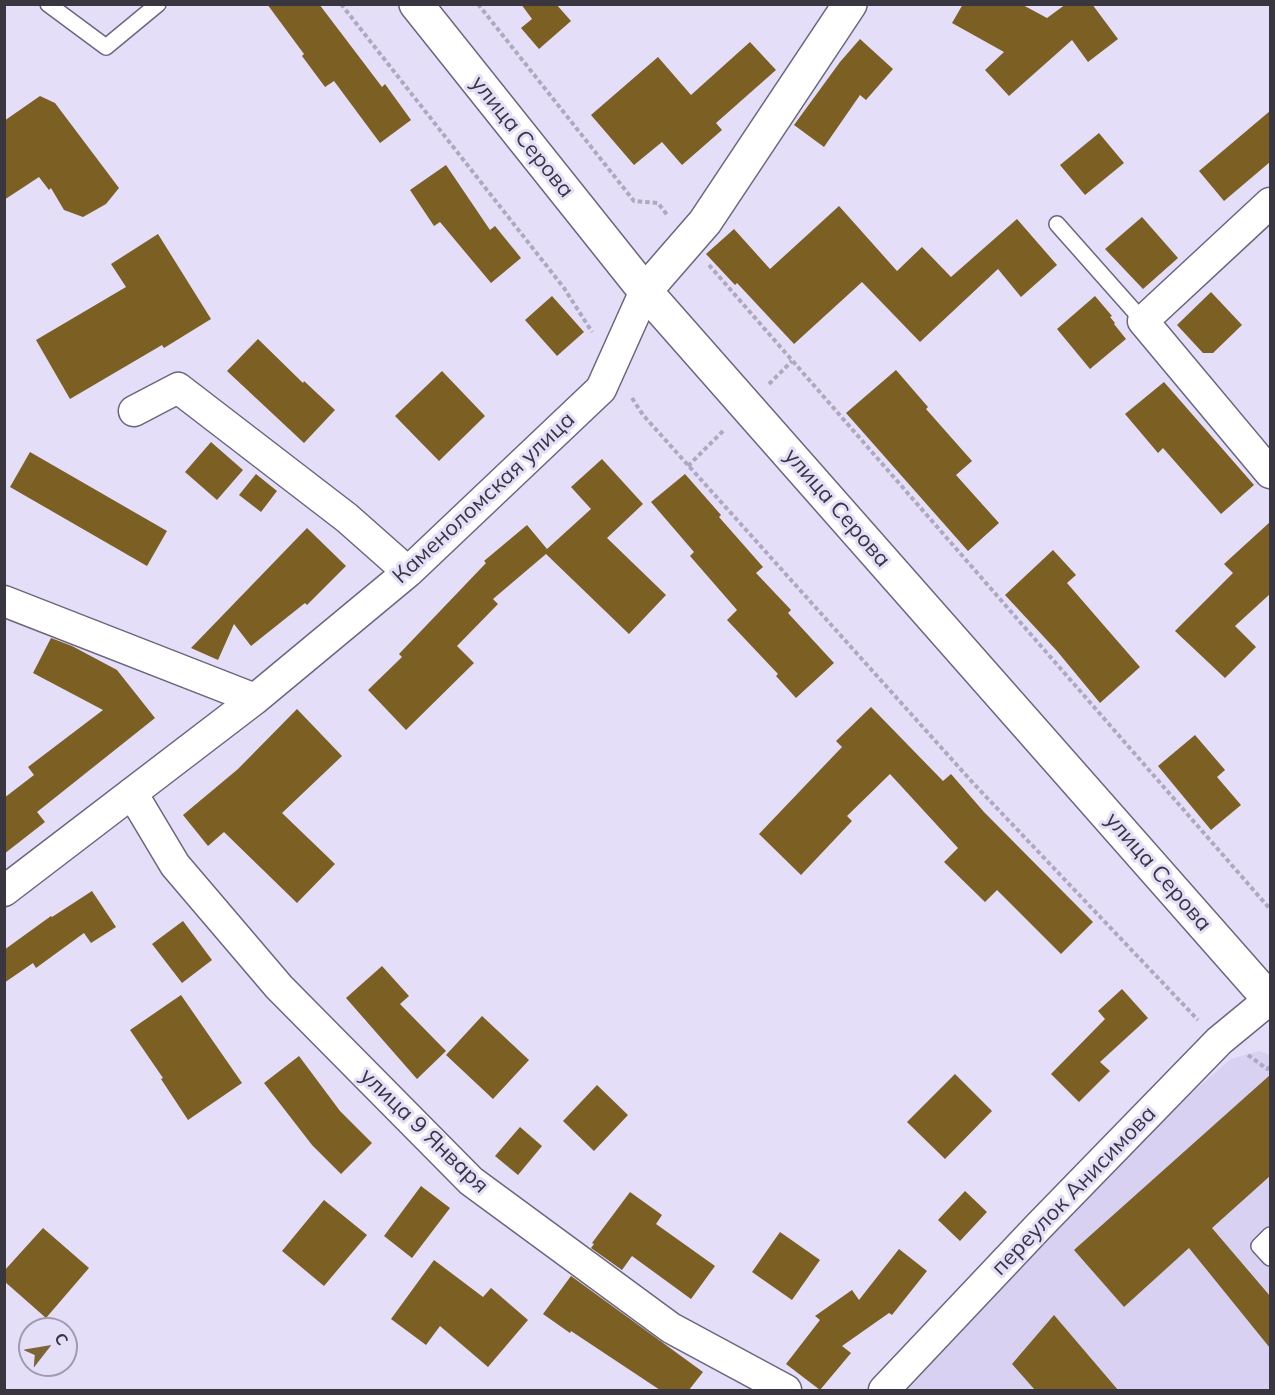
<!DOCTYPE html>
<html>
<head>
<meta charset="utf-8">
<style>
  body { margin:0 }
  #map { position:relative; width:1275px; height:1395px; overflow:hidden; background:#e4def9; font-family:Mulish,sans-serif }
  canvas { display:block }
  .frame { position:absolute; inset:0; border:6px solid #393640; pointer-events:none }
  .north { position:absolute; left:18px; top:1317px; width:60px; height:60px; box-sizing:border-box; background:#e4def9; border:2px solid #a09baf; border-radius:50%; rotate:59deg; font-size:16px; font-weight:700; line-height:24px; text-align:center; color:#393640 }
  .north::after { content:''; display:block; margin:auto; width:21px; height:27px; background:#7c6434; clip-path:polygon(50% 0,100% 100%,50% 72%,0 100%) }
</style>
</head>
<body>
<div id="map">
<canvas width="1275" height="1395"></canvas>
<div class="frame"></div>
<div class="north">С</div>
</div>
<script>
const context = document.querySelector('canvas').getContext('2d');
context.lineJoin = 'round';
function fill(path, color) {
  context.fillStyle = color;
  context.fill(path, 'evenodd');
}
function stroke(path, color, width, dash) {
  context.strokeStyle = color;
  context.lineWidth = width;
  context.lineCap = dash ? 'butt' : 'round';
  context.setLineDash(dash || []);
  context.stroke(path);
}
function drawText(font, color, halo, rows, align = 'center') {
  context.font = font + ' Mulish,sans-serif';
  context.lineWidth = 6;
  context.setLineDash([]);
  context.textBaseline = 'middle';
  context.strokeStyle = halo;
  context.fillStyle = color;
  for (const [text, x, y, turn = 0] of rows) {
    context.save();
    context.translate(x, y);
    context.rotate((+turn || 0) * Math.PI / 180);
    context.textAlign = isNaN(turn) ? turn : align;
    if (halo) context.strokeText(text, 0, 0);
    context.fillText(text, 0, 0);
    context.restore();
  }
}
fill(new Path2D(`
  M 1259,1051 L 1270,1055 L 1270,1390 L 900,1390 L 1173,1109 L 1231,1059 Z`), '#d8d1f1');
fill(new Path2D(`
  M 267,4 L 319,4 L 382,87 L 385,84 L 411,120 L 380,143 L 334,81 L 325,87 L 302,56 L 304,54 Z
  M 521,4 L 556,4 L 571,21 L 539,49 L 521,28 L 532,19 Z
  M 963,4 L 1021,4 L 1047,18 L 1066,4 L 1092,4 L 1118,39 L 1088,62 L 1072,40 L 1009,96 L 985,70 L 1004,52 L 952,23 Z
  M 860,39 L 893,69 L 866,100 L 860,95 L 824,147 L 794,125 L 840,62 Z
  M 750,42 L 776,70 L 716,123 L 722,130 L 682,165 L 662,142 L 634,165 L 591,115 L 658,57 L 691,95 Z
  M 40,96 L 55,103 L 119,188 L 106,204 L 83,217 L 64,210 L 51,188 L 49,190 L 39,177 L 4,200 L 4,121 Z
  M 1270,111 L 1270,162 L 1224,201 L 1199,171 Z
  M 1099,133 L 1124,163 L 1085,195 L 1060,165 Z
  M 446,165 L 490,230 L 495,226 L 521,258 L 491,283 L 440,222 L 434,226 L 410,190 Z
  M 839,206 L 897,271 L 922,247 L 951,277 L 1017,219 L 1057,265 L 1021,297 L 998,269 L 920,342 L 862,282 L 794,344 L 737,283 L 735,285 L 706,254 L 734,229 L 770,269 Z
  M 1142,217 L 1178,258 L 1143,289 L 1105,249 Z
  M 158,234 L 211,319 L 164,348 L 162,345 L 70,399 L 36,340 L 126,287 L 111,264 Z
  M 1211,292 L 1242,325 L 1213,353 L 1203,353 L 1177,325 Z
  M 552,296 L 584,332 L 557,356 L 525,320 Z
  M 1095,296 L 1112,316 L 1110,317 L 1115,323 L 1114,324 L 1126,339 L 1090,369 L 1057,329 Z
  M 258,339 L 303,383 L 304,381 L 335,410 L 304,443 L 227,371 Z
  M 896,370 L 928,407 L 926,409 L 972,461 L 956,475 L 999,523 L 968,551 L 846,413 Z
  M 442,371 L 485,416 L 439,461 L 395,416 Z
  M 1164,382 L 1254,485 L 1221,514 L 1163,448 L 1158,453 L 1125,414 Z
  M 211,442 L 243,470 L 217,500 L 185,472 Z
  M 30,452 L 167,531 L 147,566 L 10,487 Z
  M 602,459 L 643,504 L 607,538 L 666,595 L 629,634 L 546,554 L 493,599 L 498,604 L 457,646 L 474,663 L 406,730 L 368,690 L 402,657 L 399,654 L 486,563 L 484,561 L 527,525 L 547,549 L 591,509 L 571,487 Z
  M 256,474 L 277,491 L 261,512 L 239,495 Z
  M 685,474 L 721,515 L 719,517 L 763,567 L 756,573 L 791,610 L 788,613 L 834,663 L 796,698 L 776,676 L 778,674 L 727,620 L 737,610 L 690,556 L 694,552 L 651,502 Z
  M 1270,522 L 1270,594 L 1235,626 L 1256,647 L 1225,678 L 1175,631 L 1233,573 L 1224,564 Z
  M 307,528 L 346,566 L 307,605 L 305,603 L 251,646 L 234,624 L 218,660 L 191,648 Z
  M 1053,550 L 1076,575 L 1067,583 L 1140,667 L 1100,703 L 1057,651 L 1005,595 Z
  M 51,638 L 72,646 L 117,670 L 155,718 L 37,812 L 45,822 L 4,854 L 4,798 L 34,775 L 28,767 L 103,710 L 33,673 Z
  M 871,707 L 943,781 L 951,774 L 984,812 L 1093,922 L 1061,954 L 997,890 L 985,902 L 944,862 L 958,848 L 890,774 L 847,816 L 852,821 L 801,875 L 759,834 L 842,747 L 836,741 Z
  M 297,709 L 342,756 L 282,813 L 335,864 L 297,903 L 224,832 L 208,846 L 183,815 L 238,769 Z
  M 1195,735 L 1225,770 L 1217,777 L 1241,805 L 1211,830 L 1158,766 Z
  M 92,891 L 116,927 L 91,943 L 84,933 L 36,968 L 33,963 L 4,983 L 4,950 L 51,916 L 52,917 Z
  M 183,921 L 212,960 L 182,983 L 152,944 Z
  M 382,966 L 409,996 L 400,1004 L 446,1051 L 417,1079 L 346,998 Z
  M 1122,989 L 1148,1018 L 1100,1062 L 1110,1071 L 1079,1102 L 1051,1074 L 1105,1019 L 1098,1011 Z
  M 181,995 L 242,1083 L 188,1120 L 161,1079 L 163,1078 L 130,1030 Z
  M 482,1016 L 529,1060 L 493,1099 L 446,1055 Z
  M 299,1056 L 340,1111 L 372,1143 L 341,1174 L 312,1145 L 264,1083 Z
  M 955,1074 L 992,1111 L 945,1159 L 907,1122 Z
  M 1270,1075 L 1270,1176 L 1212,1228 L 1270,1296 L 1270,1348 L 1189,1248 L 1124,1307 L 1074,1250 Z
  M 597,1085 L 628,1115 L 594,1151 L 563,1121 Z
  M 520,1127 L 542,1146 L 518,1175 L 495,1156 Z
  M 421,1186 L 450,1208 L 412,1258 L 384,1236 Z
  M 965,1191 L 987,1212 L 960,1241 L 938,1220 Z
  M 630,1192 L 662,1215 L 656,1224 L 715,1266 L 691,1299 L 632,1256 L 622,1270 L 591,1248 L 594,1244 L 592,1243 Z
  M 324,1200 L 367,1235 L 324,1286 L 282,1251 Z
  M 43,1228 L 89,1268 L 46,1318 L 4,1281 L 4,1271 Z
  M 780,1232 L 820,1260 L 792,1300 L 752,1272 Z
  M 899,1249 L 927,1271 L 892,1315 L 889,1313 L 842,1346 L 851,1353 L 820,1390 L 786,1364 L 820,1320 L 815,1316 L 852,1290 L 859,1300 Z
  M 434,1260 L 483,1297 L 491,1288 L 528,1320 L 488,1367 L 440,1326 L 426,1345 L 391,1319 Z
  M 571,1276 L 703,1372 L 689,1390 L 660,1390 L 571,1331 L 570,1333 L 543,1314 Z
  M 1054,1315 L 1118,1390 L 1035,1390 L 1012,1364 Z`), '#7b5f23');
const lane = new Path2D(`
  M 48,4 L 106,47 L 158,4
  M 1057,224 L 1143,321
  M 1270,1235 L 1259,1246 L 1270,1258`);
const street = new Path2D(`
  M 1270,203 L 1143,321 L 1270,473
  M 134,411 L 178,388 L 347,518 L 408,572
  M 4,601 L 255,699
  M 132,793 L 175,865 L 279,987 L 471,1181 L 671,1328 L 786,1390
  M 4,891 L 255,699 L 408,572 L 601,389 L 645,291
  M 884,1390 L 1038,1227 L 1219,1041 L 1270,999`);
const secondary = new Path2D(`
  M 416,4 L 645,291 L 1270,1000
  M 645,291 L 705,222 L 850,4`);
stroke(lane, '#6b667d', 18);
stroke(street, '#6b667d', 33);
stroke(secondary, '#6b667d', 36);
stroke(new Path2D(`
  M 341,4 L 564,288 L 592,332
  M 478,4 L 634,201 L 658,203 L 668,216
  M 709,265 L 1270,909
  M 769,384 L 792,361
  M 632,398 L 643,415 L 973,783 L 1198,1020
  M 688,466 L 724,430
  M 1248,1055 L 1267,1069 L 1270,1067`), '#aea9be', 4, [4.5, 3]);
stroke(lane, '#fff', 15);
stroke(street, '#fff', 30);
stroke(secondary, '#fff', 33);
drawText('22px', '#393640', '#e4def9', [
  ["улица Серова",522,137,51],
  ["Каменоломская улица",484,498,-43],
  ["улица Серова",837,508,49],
  ["улица Серова",1158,872,49],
  ["улица 9 Января",424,1131,44],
  ["переулок Анисимова",1074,1191,-46]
]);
</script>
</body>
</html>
